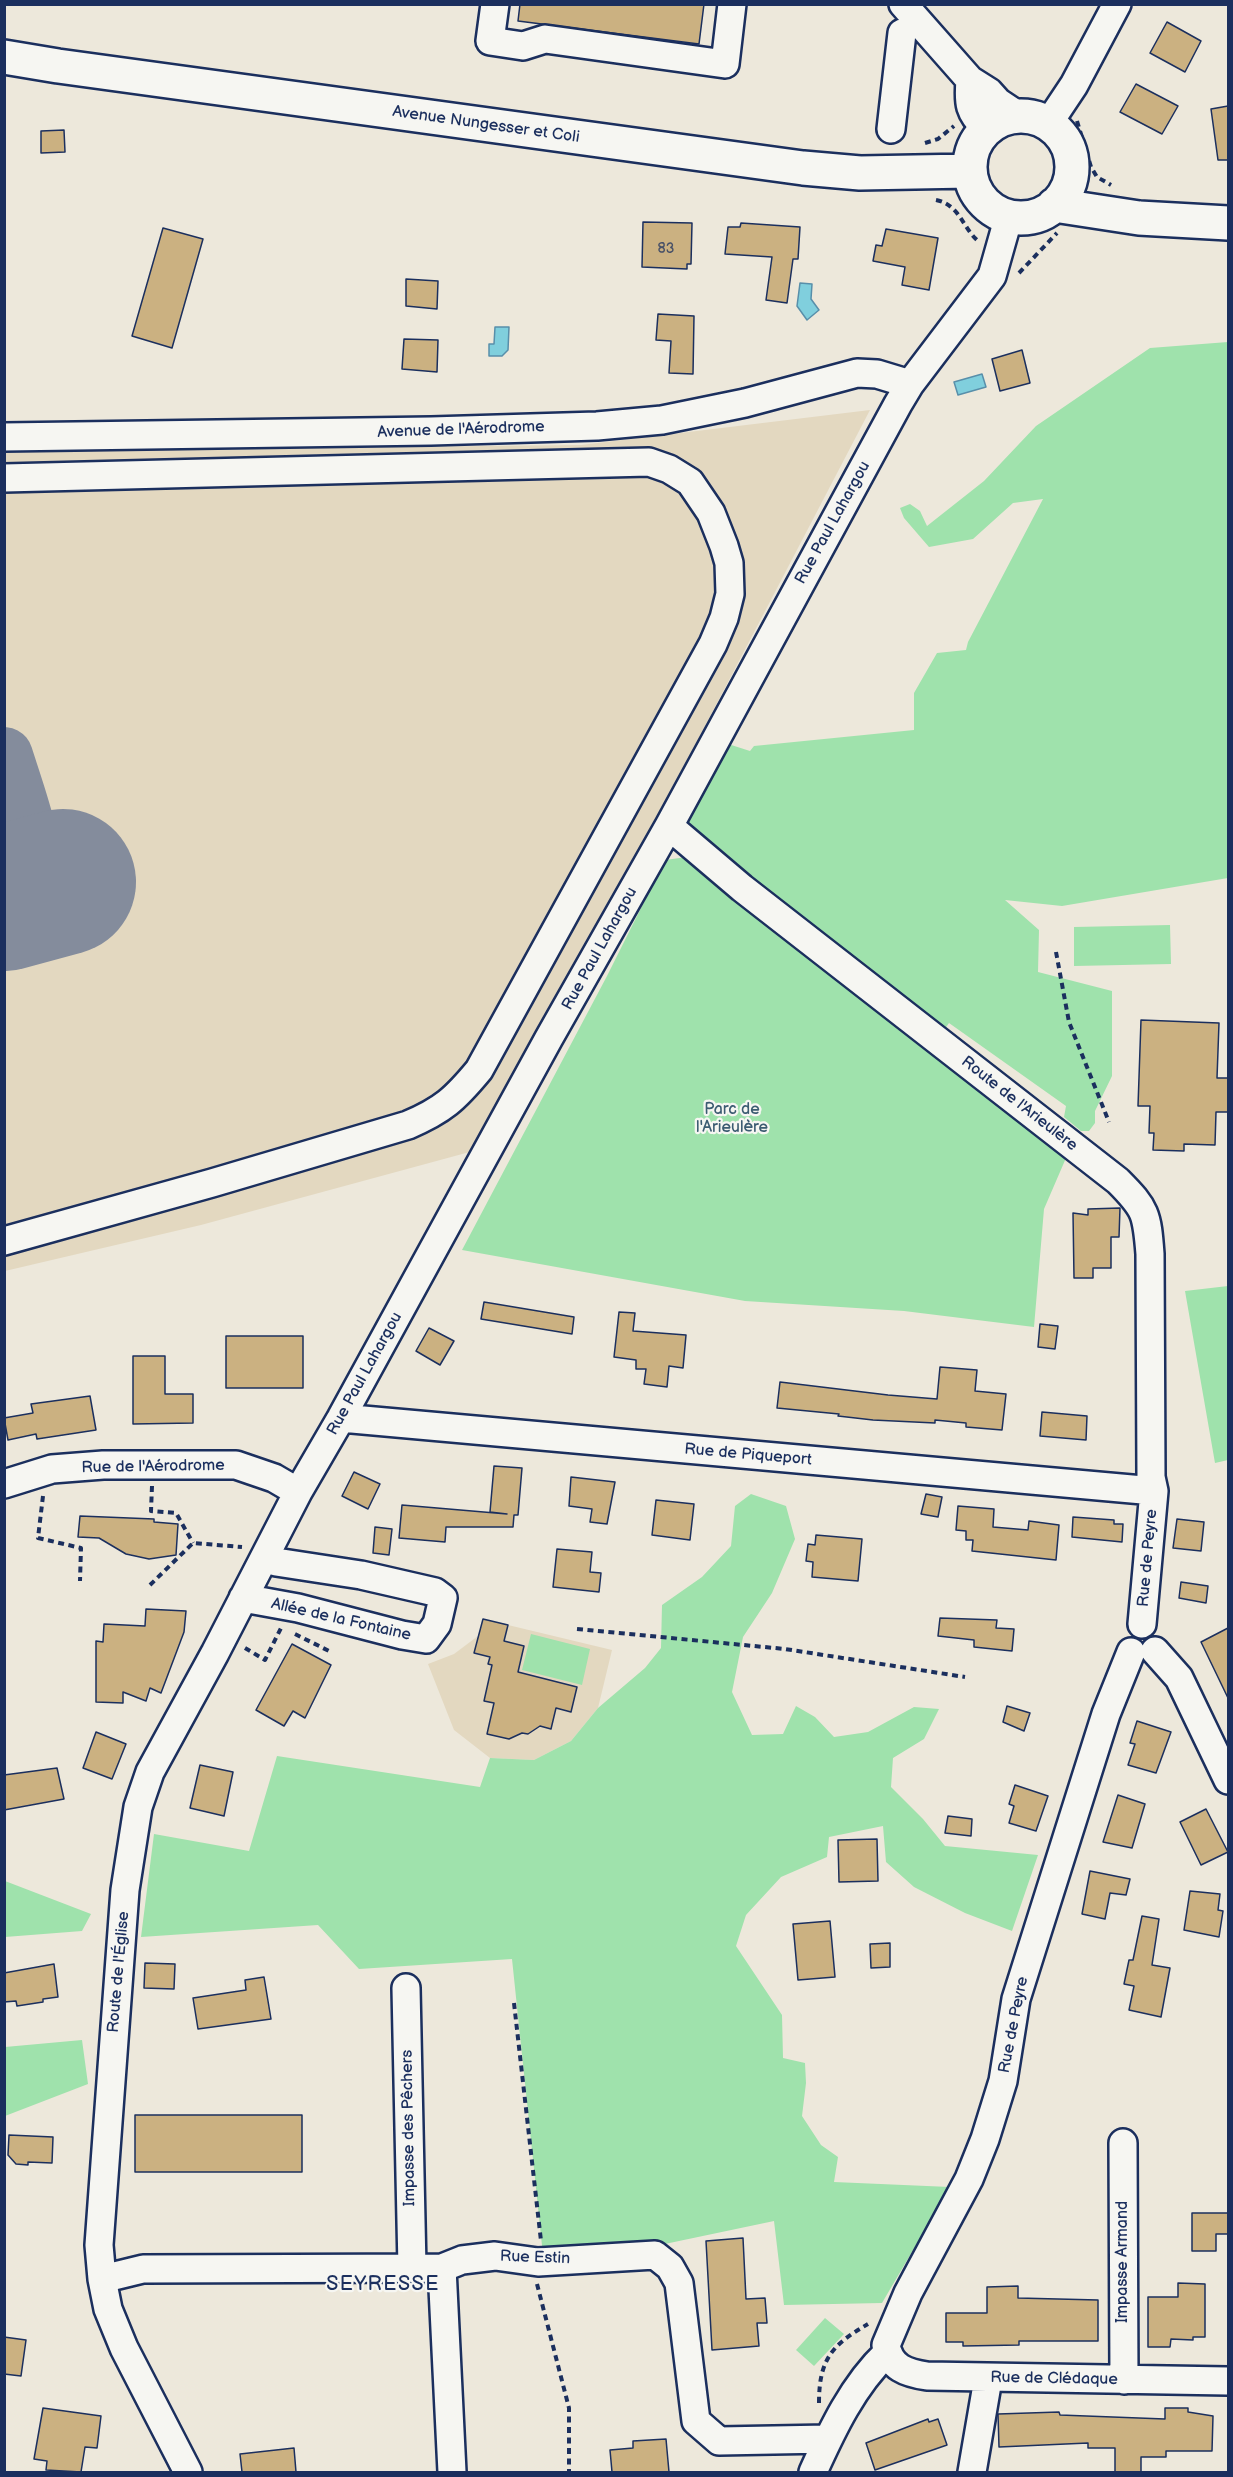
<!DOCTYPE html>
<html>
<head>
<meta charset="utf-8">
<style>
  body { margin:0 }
  #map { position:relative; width:1233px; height:2477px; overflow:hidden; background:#ede8db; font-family:"Balsamiq Sans",sans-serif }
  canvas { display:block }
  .frame { position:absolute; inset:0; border:6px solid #1b2f5e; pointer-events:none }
</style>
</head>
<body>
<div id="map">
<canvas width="1233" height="2477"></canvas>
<div class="frame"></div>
</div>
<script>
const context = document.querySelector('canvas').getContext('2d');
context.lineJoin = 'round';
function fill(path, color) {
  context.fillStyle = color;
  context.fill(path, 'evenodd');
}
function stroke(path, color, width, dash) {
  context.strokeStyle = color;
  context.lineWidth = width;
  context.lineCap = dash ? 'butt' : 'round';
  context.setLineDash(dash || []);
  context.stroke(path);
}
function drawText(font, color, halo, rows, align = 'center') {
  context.font = font + ' "Balsamiq Sans",sans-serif';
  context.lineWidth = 4.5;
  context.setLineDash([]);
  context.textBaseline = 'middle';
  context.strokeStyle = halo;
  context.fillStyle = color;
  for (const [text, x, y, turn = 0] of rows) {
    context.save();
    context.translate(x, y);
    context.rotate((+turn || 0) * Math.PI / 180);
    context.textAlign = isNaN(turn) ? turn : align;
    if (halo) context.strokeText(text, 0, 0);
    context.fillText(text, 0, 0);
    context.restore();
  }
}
fill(new Path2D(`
  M 870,410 L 692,751 L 477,1150 L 201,1225 L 5,1271 L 4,451 L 581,445 Z
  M 483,1619 L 612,1650 L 598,1708 L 571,1741 L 534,1760 L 490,1758 L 454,1730 L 428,1664 L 454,1654 L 478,1636 Z`), '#e3d8c0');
fill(new Path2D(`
  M 1228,342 L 1228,878 L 1062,906 L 1005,900 L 1039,930 L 1038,972 L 1112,991 L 1112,1076 L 1095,1111 L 1095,1123 L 1089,1131 L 1081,1131 L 1064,1117 L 1066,1106 L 949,1023 L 944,1030 L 682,827 L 725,743 L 750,751 L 754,746 L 914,730 L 914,693 L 937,653 L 966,650 L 968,642 L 1043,499 L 1013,503 L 973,539 L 929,547 L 904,518 L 900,508 L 910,504 L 920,511 L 927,526 L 984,481 L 1036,426 L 1150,348 Z
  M 687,857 L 1066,1158 L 1044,1209 L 1034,1327 L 904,1311 L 745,1301 L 462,1250 L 607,976 L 665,860 Z
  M 1170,925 L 1171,964 L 1074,966 L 1074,927 Z
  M 1228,1286 L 1228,1460 L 1215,1463 L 1185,1291 Z
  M 751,1494 L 786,1506 L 795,1539 L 772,1593 L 743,1637 L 732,1692 L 752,1735 L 783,1734 L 796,1706 L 815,1717 L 834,1737 L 868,1732 L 914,1707 L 939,1709 L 924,1739 L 893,1758 L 891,1787 L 923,1819 L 945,1846 L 1038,1855 L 1012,1931 L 965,1913 L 914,1887 L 886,1862 L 883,1826 L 829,1837 L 827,1857 L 781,1877 L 746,1915 L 736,1946 L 782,2015 L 783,2058 L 805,2063 L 806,2083 L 802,2116 L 821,2145 L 838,2157 L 834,2182 L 950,2187 L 882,2303 L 784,2305 L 774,2221 L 660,2245 L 543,2255 L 512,1959 L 359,1969 L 318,1925 L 141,1937 L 154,1834 L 249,1851 L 277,1756 L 480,1787 L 490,1758 L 534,1760 L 571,1741 L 598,1708 L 645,1668 L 661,1648 L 662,1605 L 702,1577 L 731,1546 L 735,1506 Z
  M 531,1634 L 590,1649 L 582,1685 L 522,1670 Z
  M 4,1881 L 5,1881 L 91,1914 L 82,1931 L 5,1937 Z
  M 82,2040 L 88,2084 L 5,2116 L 5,2047 Z
  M 825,2318 L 844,2334 L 814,2366 L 796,2350 Z`), '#9fe2ac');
const water = new Path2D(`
  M 800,283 L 812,284 L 811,299 L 819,310 L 807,320 L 797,306 Z
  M 495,327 L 509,327 L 508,350 L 502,356 L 489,356 L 489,344 L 494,344 Z
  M 982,374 L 986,387 L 958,395 L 954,382 Z`);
fill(water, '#80cfdd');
stroke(water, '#588faa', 1.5);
stroke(new Path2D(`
  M 4,756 C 11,779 37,849 30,869 C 26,882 16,890 4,895`), '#848c9c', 58);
stroke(new Path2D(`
  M 4,898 L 63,882`), '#848c9c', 146);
const building = new Path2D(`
  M 520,4 L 704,4 L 699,44 L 518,21 Z
  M 1167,22 L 1201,41 L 1185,72 L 1150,53 Z
  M 1136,84 L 1178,106 L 1162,134 L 1120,112 Z
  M 1228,106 L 1228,160 L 1218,160 L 1211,109 Z
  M 64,130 L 65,152 L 41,153 L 41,131 Z
  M 643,222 L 692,223 L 691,264 L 687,264 L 687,269 L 642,267 Z
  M 741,223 L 800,227 L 798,259 L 793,259 L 787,303 L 766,300 L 772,257 L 725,254 L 728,227 L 740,227 Z
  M 163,228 L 203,239 L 172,348 L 132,336 Z
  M 886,229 L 938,238 L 929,290 L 902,285 L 905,267 L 873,261 L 876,245 L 882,246 Z
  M 406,279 L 438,281 L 437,309 L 406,306 Z
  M 658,314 L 694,316 L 693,374 L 669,373 L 671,341 L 656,340 Z
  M 404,339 L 438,340 L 437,372 L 402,369 Z
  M 1022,350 L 1030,383 L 1000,391 L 992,359 Z
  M 1141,1020 L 1219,1023 L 1217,1078 L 1228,1078 L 1228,1112 L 1216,1112 L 1215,1145 L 1184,1144 L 1184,1151 L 1153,1150 L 1154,1133 L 1149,1133 L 1150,1106 L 1138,1106 Z
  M 1120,1208 L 1119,1237 L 1111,1237 L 1111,1268 L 1093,1268 L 1093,1278 L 1074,1278 L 1073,1213 L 1088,1215 L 1088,1209 Z
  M 484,1302 L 574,1317 L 572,1334 L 481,1319 Z
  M 619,1312 L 635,1313 L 633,1331 L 686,1335 L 683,1368 L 669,1366 L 667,1387 L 644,1384 L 646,1369 L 636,1369 L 636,1360 L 614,1357 Z
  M 1040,1324 L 1058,1326 L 1055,1349 L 1038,1347 Z
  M 429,1328 L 454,1341 L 440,1365 L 416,1351 Z
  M 226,1336 L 303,1336 L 303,1388 L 226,1388 Z
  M 133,1356 L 165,1356 L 165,1394 L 193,1394 L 193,1423 L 133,1424 Z
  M 940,1367 L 977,1370 L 975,1391 L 1006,1394 L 1002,1430 L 966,1427 L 966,1423 L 935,1420 L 935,1423 L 873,1420 L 838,1416 L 839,1414 L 777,1408 L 780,1382 L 888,1395 L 937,1399 Z
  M 90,1396 L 96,1430 L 37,1439 L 36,1434 L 8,1440 L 4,1418 L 33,1413 L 31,1404 Z
  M 1042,1412 L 1087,1416 L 1086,1440 L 1040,1436 Z
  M 494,1466 L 522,1468 L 518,1515 L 514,1515 L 513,1527 L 446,1527 L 445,1542 L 399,1538 L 402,1505 L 507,1514 L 490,1512 Z
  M 354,1472 L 380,1484 L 368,1509 L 342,1496 Z
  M 571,1477 L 615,1482 L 607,1524 L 590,1522 L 592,1509 L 569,1506 Z
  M 926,1494 L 942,1497 L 938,1517 L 921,1514 Z
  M 656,1500 L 694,1504 L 690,1540 L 652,1535 Z
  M 958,1506 L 994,1509 L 993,1527 L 1028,1530 L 1029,1521 L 1059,1525 L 1056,1560 L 972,1551 L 973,1540 L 966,1540 L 966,1531 L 956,1530 Z
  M 80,1516 L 154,1519 L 154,1522 L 178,1524 L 176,1555 L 149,1559 L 126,1554 L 99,1538 L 78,1537 Z
  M 1073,1517 L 1114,1520 L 1114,1524 L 1123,1524 L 1122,1542 L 1072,1537 Z
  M 1177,1519 L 1204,1522 L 1201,1551 L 1173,1548 Z
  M 375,1527 L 392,1529 L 389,1555 L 373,1553 Z
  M 816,1535 L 862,1539 L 858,1581 L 812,1577 L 813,1562 L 806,1561 L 808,1544 L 815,1545 Z
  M 557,1549 L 592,1552 L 590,1572 L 601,1573 L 599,1592 L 553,1587 Z
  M 1181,1582 L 1208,1586 L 1206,1603 L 1179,1598 Z
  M 146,1609 L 186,1611 L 184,1632 L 161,1693 L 150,1688 L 146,1701 L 123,1692 L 123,1703 L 96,1702 L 96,1641 L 103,1642 L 104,1624 L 145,1626 Z
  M 940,1618 L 997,1620 L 996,1628 L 1014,1629 L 1012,1651 L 974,1647 L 974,1640 L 938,1636 Z
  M 483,1619 L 508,1625 L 504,1641 L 524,1646 L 518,1672 L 577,1687 L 571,1712 L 556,1708 L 551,1729 L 540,1726 L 528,1734 L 522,1733 L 509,1739 L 487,1734 L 494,1703 L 484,1701 L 492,1665 L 488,1664 L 490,1657 L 474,1653 Z
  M 1228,1628 L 1228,1698 L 1201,1642 Z
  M 292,1644 L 331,1665 L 305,1718 L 293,1711 L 284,1726 L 256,1710 Z
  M 1007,1706 L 1030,1713 L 1024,1731 L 1003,1722 Z
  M 1137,1721 L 1171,1732 L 1156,1773 L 1128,1765 L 1135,1744 L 1130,1743 Z
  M 96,1732 L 126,1744 L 112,1779 L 83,1768 Z
  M 200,1765 L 233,1772 L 224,1816 L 190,1808 Z
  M 57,1768 L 64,1799 L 4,1810 L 4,1775 Z
  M 1015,1785 L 1048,1796 L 1036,1831 L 1009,1823 L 1014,1806 L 1009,1804 Z
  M 1118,1795 L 1145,1804 L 1132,1848 L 1103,1842 Z
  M 1206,1809 L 1228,1852 L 1201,1865 L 1180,1822 Z
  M 948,1816 L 972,1819 L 971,1836 L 945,1833 Z
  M 877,1839 L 878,1881 L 839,1882 L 838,1840 Z
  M 1090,1871 L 1130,1879 L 1126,1895 L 1110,1893 L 1105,1919 L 1082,1914 Z
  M 1190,1891 L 1220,1894 L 1218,1910 L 1223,1911 L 1219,1937 L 1184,1930 Z
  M 1142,1916 L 1159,1919 L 1152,1965 L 1170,1968 L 1161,2017 L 1129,2010 L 1134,1986 L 1124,1984 L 1129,1960 L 1133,1960 Z
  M 830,1921 L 835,1977 L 798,1980 L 793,1924 Z
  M 890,1943 L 890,1967 L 871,1968 L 870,1944 Z
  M 145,1963 L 175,1964 L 174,1989 L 144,1988 Z
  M 54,1964 L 58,1997 L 43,1999 L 43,2002 L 17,2006 L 16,2001 L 4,2002 L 4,1973 Z
  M 264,1977 L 271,2019 L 198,2029 L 193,1998 L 246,1990 L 245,1980 Z
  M 135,2115 L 302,2115 L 302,2172 L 135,2172 Z
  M 9,2135 L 53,2137 L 52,2163 L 28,2162 L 28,2165 L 16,2164 L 8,2155 Z
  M 1192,2213 L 1228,2213 L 1228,2234 L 1216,2234 L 1216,2251 L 1192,2251 Z
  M 743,2238 L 746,2299 L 765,2298 L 767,2323 L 757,2323 L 759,2346 L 712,2350 L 706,2241 Z
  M 1178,2283 L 1205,2284 L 1205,2337 L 1193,2337 L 1193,2340 L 1171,2339 L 1170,2347 L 1148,2347 L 1148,2297 L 1178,2297 Z
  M 1018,2286 L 1018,2298 L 1098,2300 L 1098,2341 L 1019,2341 L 1019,2345 L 963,2346 L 963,2342 L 946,2342 L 946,2313 L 987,2313 L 987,2287 Z
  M 4,2337 L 26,2340 L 21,2376 L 4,2374 Z
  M 43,2408 L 101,2416 L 97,2448 L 85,2447 L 81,2472 L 46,2470 L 47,2461 L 34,2459 Z
  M 1165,2408 L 1188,2408 L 1188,2412 L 1213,2416 L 1212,2451 L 1166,2451 L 1166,2457 L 1141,2457 L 1141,2472 L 1115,2472 L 1115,2448 L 1088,2448 L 1088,2443 L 999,2447 L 998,2414 L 1059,2412 L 1060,2415 L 1165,2419 Z
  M 928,2419 L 929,2422 L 938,2419 L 947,2445 L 875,2470 L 866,2443 Z
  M 666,2439 L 669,2472 L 612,2472 L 610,2450 L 633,2448 L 633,2441 Z
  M 294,2448 L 296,2472 L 242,2472 L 240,2454 Z`);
fill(building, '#cbb181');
stroke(building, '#1b2f5e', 1.5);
const minor = new Path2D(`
  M 495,4 L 490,41 L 523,46 L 545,39 L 725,64 L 732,4
  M 903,4 L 970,80 L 989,92 L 998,102 L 1019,116
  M 970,80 C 968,104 969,112 986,129
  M 1048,124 L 1074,85 L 1117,4
  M 891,129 L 902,33
  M 4,437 L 431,431 L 597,426 L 662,420 L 745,403 L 857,373 L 877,374 L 910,384
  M 4,478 L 649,462 L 669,469 L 690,482 L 711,513 L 724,546 L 729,563 L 730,594 L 724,618 L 713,644 L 479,1070 C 455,1099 443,1110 408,1125 L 212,1183 L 4,1241
  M 669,826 L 742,888 L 1118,1181 C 1146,1209 1147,1214 1150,1254 L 1151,1477 L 1154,1491 L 1142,1624
  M 341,1418 L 1154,1491
  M 4,1484 L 52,1469 L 103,1465 L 236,1465 L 274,1478 L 298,1492
  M 243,1598 L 298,1608 L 402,1635 L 426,1639 L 437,1624 L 443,1598 L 435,1592 L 361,1575 L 276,1562 L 266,1555
  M 1155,1651 L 1179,1678 L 1228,1780
  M 1131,1652 L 1106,1714 L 1016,1999 L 1003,2081 L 985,2139 L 969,2179 L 908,2293 L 886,2345 C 890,2368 907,2373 927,2376 L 1228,2381
  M 406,1988 L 412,2268
  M 1123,2143 L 1124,2380
  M 442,2268 L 452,2472
  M 102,2279 L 143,2269 L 442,2268 L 462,2260 L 495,2256 L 538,2262 L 655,2255 L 670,2267 L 679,2283 L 696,2421 L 719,2441 L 828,2439
  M 188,2472 L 124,2348 L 108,2309 L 102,2279 L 99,2245 L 125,1890 L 138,1807 L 150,1772 L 215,1653 L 298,1492 L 341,1418 L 549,1038 L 669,826 L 898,404 L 910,384 L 992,276 L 1009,216
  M 813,2472 C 832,2430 853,2385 887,2353
  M 972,2472 L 988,2379`);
const major = new Path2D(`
  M 4,57 L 58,66 L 803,168 L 860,173 L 969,171
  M970 167a51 51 0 1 1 102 0a51 51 0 1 1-102 0Z
  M 1054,205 L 1139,218 L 1228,223`);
stroke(minor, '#1b2f5e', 32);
stroke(major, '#1b2f5e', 38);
stroke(new Path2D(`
  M 1077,121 L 1091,167 L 1097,177 L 1111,185
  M 925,143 L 938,139 L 954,126
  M 936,200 C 960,205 962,227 978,241
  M 1019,273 L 1057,233
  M 1056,952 L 1069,1022 L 1109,1122
  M 152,1486 L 151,1511 L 176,1513 L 193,1543
  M 43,1496 L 38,1538 L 81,1548 L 80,1581
  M 150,1585 L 193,1543 L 242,1547
  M 577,1629 L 785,1649 L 965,1677
  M 295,1634 L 329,1651
  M 245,1648 L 265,1660 L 281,1628
  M 514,2003 L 541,2241
  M 537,2284 L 569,2408 L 569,2472
  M 819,2403 C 819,2359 832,2345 868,2324`), '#1b2f5e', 4, [6, 4.5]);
stroke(minor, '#f6f6f2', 27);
stroke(major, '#f6f6f2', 33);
drawText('14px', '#475067', null, [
  ["83",666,249]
]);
drawText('16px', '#1b2f5e', '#f6f6f2', [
  ["Avenue Nungesser et Coli",486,125,8],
  ["Avenue de l'Aérodrome",461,430,-2],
  ["Rue Paul Lahargou",833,523,-61],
  ["Rue Paul Lahargou",600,949,-61],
  ["Route de l'Arieulère",1019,1104,38],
  ["Rue Paul Lahargou",365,1374,-61],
  ["Rue de Piqueport",748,1455,5],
  ["Rue de l'Aérodrome",153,1467,-1],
  ["Rue de Peyre",1148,1558,-85],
  ["Allée de la Fontaine",341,1620,13],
  ["Route de l'Église",119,1972,-85],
  ["Rue de Peyre",1014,2025,-79],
  ["Impasse des Pêchers",409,2128,-91],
  ["Rue Estin",535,2258,2],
  ["Impasse Armand",1123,2262,-90],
  ["Rue de Clédaque",1054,2379,1]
]);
drawText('16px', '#3c5c72', '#f6f6f2', [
  ["Parc de",732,1110],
  ["l'Arieulère",732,1128]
]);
context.letterSpacing = '1.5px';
drawText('20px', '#1b2f5e', '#f6f6f2', [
  ["SEYRESSE",383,2285]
]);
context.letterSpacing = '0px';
</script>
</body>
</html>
